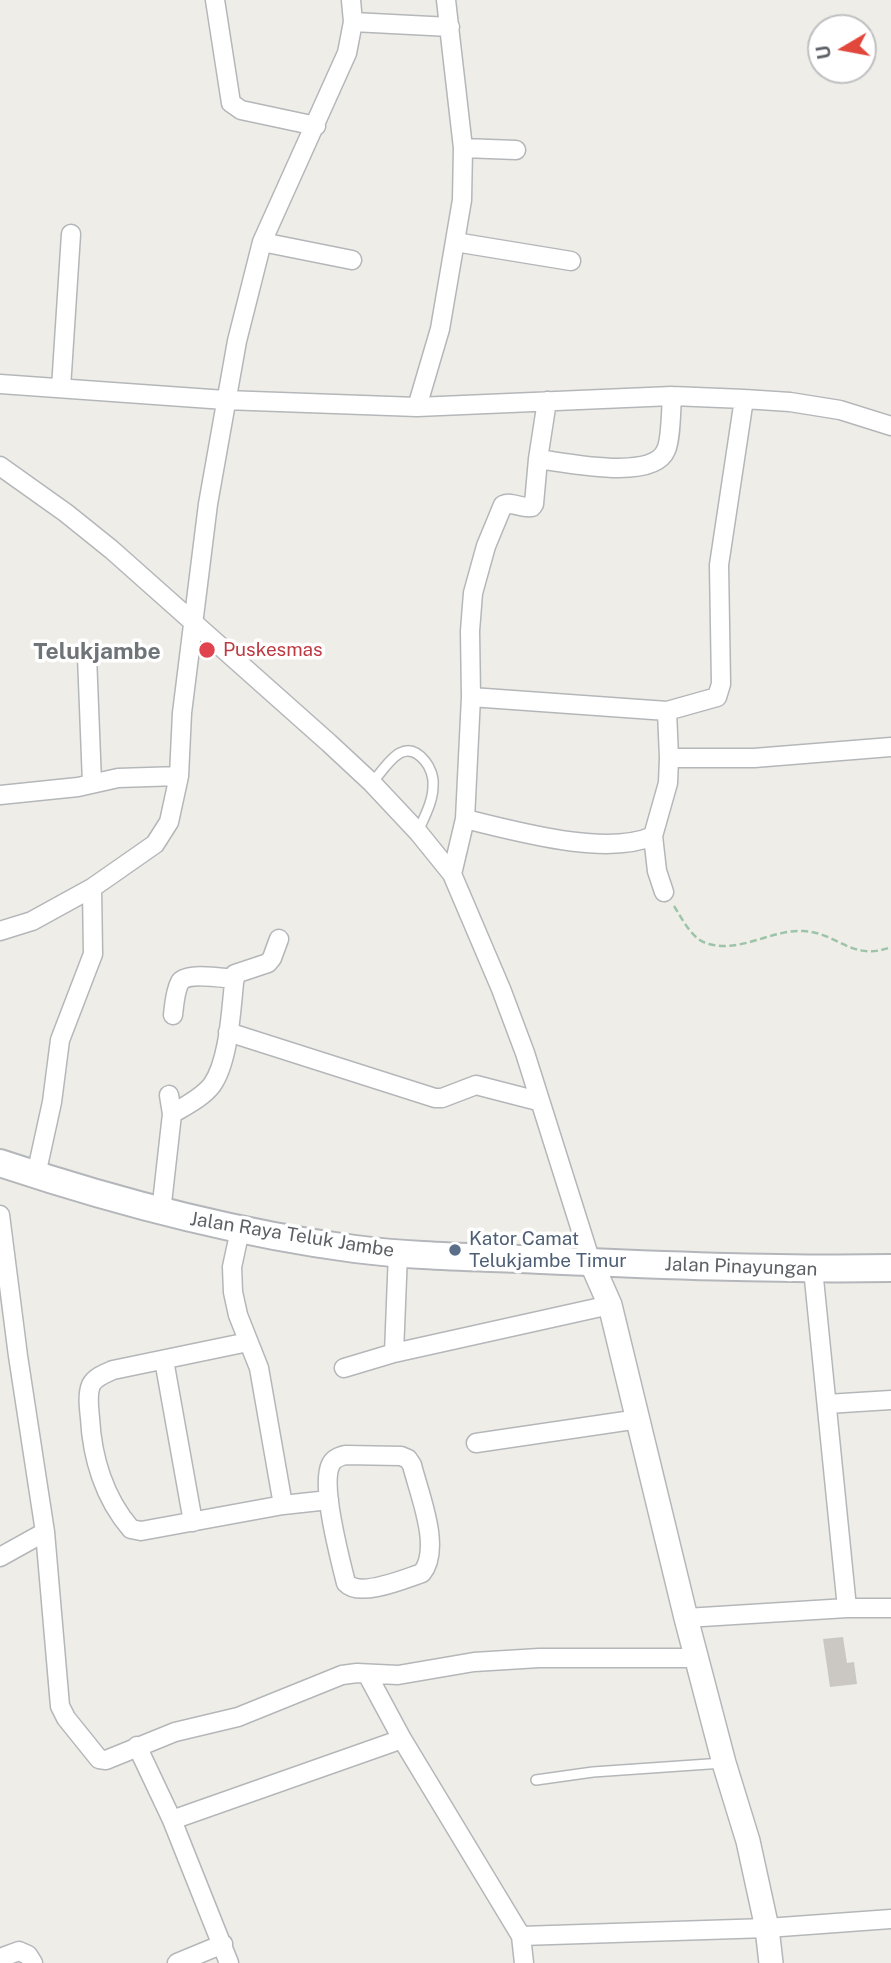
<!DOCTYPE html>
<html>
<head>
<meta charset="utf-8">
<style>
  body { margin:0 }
  #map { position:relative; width:891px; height:1963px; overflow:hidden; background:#efede7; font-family:"Public Sans",sans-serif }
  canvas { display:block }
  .north { position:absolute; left:807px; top:14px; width:70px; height:70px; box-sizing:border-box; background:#fff; border:2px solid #bfc0c2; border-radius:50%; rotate:260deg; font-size:19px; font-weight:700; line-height:28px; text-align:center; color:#5e6266 }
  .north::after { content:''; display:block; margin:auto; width:24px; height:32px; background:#e1473b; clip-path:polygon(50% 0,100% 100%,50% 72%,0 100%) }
</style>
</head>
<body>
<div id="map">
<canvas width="891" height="1963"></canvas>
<div class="north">U</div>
</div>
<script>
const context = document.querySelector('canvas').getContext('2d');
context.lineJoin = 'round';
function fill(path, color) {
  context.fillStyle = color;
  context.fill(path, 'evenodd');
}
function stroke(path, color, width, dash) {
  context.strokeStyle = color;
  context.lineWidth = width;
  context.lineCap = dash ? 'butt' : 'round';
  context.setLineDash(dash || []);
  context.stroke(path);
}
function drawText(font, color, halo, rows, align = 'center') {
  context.font = font + ' "Public Sans",sans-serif';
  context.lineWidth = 7;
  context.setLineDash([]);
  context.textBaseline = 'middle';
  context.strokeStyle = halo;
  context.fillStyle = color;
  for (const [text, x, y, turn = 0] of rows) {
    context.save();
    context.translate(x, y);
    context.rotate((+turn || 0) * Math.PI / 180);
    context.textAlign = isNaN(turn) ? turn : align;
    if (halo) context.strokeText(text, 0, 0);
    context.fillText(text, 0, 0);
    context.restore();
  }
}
fill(new Path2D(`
  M 843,1637 L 847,1663 L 854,1662 L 857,1684 L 830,1687 L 823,1639 Z`), '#cbc8c4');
const service = new Path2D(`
  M 372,783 C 386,767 403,734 425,761 C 430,767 434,777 433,786 C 433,802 424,817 418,832
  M 536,1780 L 593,1772 L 723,1763`);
const minor = new Path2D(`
  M 215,0 L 231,103 L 241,110 L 316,126
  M 353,22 L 450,27
  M 463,148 L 516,150
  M 262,242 L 352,260
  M 455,242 L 571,261
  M 0,384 L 225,400 L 417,407 L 672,396 L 744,399 L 790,402 L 840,410 L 891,426
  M 61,388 L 71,234
  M 417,407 L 440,329 L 462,200 L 463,148 L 446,0
  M 538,459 C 564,462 653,482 666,450 C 671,440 671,409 672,396
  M 0,466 L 66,513 L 112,550 L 329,743 L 372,783 L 418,832 L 452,874 L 501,989 L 525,1053 L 591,1262
  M 87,656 L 92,783
  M 471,697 L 667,711 L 717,697 L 721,684 L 719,565 L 744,399
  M 669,758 L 754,758 L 891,747
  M 0,795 L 78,787 L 118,778 L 179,776
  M 465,819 C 516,831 605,857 653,836
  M 452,874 L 465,819 L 471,697 L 470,631 L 473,593 L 486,546 L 503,505 C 512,501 522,509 532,507 L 534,504 L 538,459 L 547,401
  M 664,892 L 657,871 L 653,836 L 668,783 L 669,758 L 667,711
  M 0,931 L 32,921 L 92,888 L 155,844 L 169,822 L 179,776 L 182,713 L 208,504 L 237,341 L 262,242 L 347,53 L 353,22 L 351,0
  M 173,1015 C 174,1006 175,991 180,982 C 187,972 223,978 235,979
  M 228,1032 L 435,1098 L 442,1098 L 476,1085 L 538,1101
  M 172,1114 C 185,1106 202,1098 212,1085 C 230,1059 231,1006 235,974 L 268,963 L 272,958 L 279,939
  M 36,1175 L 52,1102 L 60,1040 L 93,954 L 92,888
  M 161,1212 L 172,1114 L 169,1095
  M 0,1215 L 18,1356 L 45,1532 L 60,1706 L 66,1718 L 99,1759 L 106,1760 L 175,1732 L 238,1717 L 342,1675 L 357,1673 L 398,1675 L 474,1662 L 539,1658 L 697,1658
  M 240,1230 L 232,1267 L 233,1292 L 238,1315 L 259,1368 L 283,1505
  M 813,1269 L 847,1608
  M 248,1342 L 113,1370 C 106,1373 95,1377 91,1385 C 87,1395 89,1408 90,1418 C 92,1457 104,1498 131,1529 L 141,1531 L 283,1505 L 329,1500
  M 394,1353 L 398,1253
  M 164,1360 L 193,1522
  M 344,1368 L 394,1353 L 610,1305
  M 827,1404 L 891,1400
  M 476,1443 L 639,1419
  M 345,1455 L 401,1456 L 408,1459 L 412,1465 C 419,1494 442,1548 422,1573 C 404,1579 360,1598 346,1583 C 340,1559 320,1484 331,1464 C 334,1458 339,1457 345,1455 Z
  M 0,1557 L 45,1532
  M 686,1618 L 847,1608 L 891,1608
  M 367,1674 L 402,1739 L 521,1936 L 524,1963
  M 137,1746 L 172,1820 L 229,1963
  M 172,1820 L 402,1739
  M 521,1936 L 767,1928 L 891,1919
  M 0,1958 L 19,1951 L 28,1955 L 33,1963
  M 177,1963 L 223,1944`);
const tertiary = new Path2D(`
  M 591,1262 L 610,1305 L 686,1618 L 724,1763 L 748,1841 L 767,1928 L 771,1963`);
const secondary = new Path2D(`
  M 0,1163 C 117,1202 233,1233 355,1249 C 417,1257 479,1257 541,1260 C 657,1265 774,1270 891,1268`);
stroke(service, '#b4b7ba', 12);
stroke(minor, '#b4b7ba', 21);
stroke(tertiary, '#b4b7ba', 26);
stroke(secondary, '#b3b6ba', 30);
stroke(new Path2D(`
  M 674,906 C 683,920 692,940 709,944 C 741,953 772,929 804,931 C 838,933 852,962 891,947`), '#9cc4a8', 2.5, [7, 3.5]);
stroke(service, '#fff', 9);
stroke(minor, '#fff', 18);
stroke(tertiary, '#fff', 23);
stroke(secondary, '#fff', 26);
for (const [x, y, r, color] of [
  [207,650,9,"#e0444e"],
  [455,1250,7,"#5c6f8a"]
]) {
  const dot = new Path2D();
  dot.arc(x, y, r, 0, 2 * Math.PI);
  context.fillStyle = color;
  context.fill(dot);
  stroke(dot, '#fff', 2.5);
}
drawText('19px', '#be3a42', '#fff', [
  ["Puskesmas",223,650]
], 'left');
drawText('19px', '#5e6266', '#fff', [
  ["Jalan Raya Teluk Jambe",292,1235,9],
  ["Jalan Pinayungan",741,1267,2]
]);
drawText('19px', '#4e5e75', '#fff', [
  ["Kator Camat",469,1239],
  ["Telukjambe Timur",469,1261]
], 'left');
drawText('bold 23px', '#6f7478', '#fff', [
  ["Telukjambe",97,652]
]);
</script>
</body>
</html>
